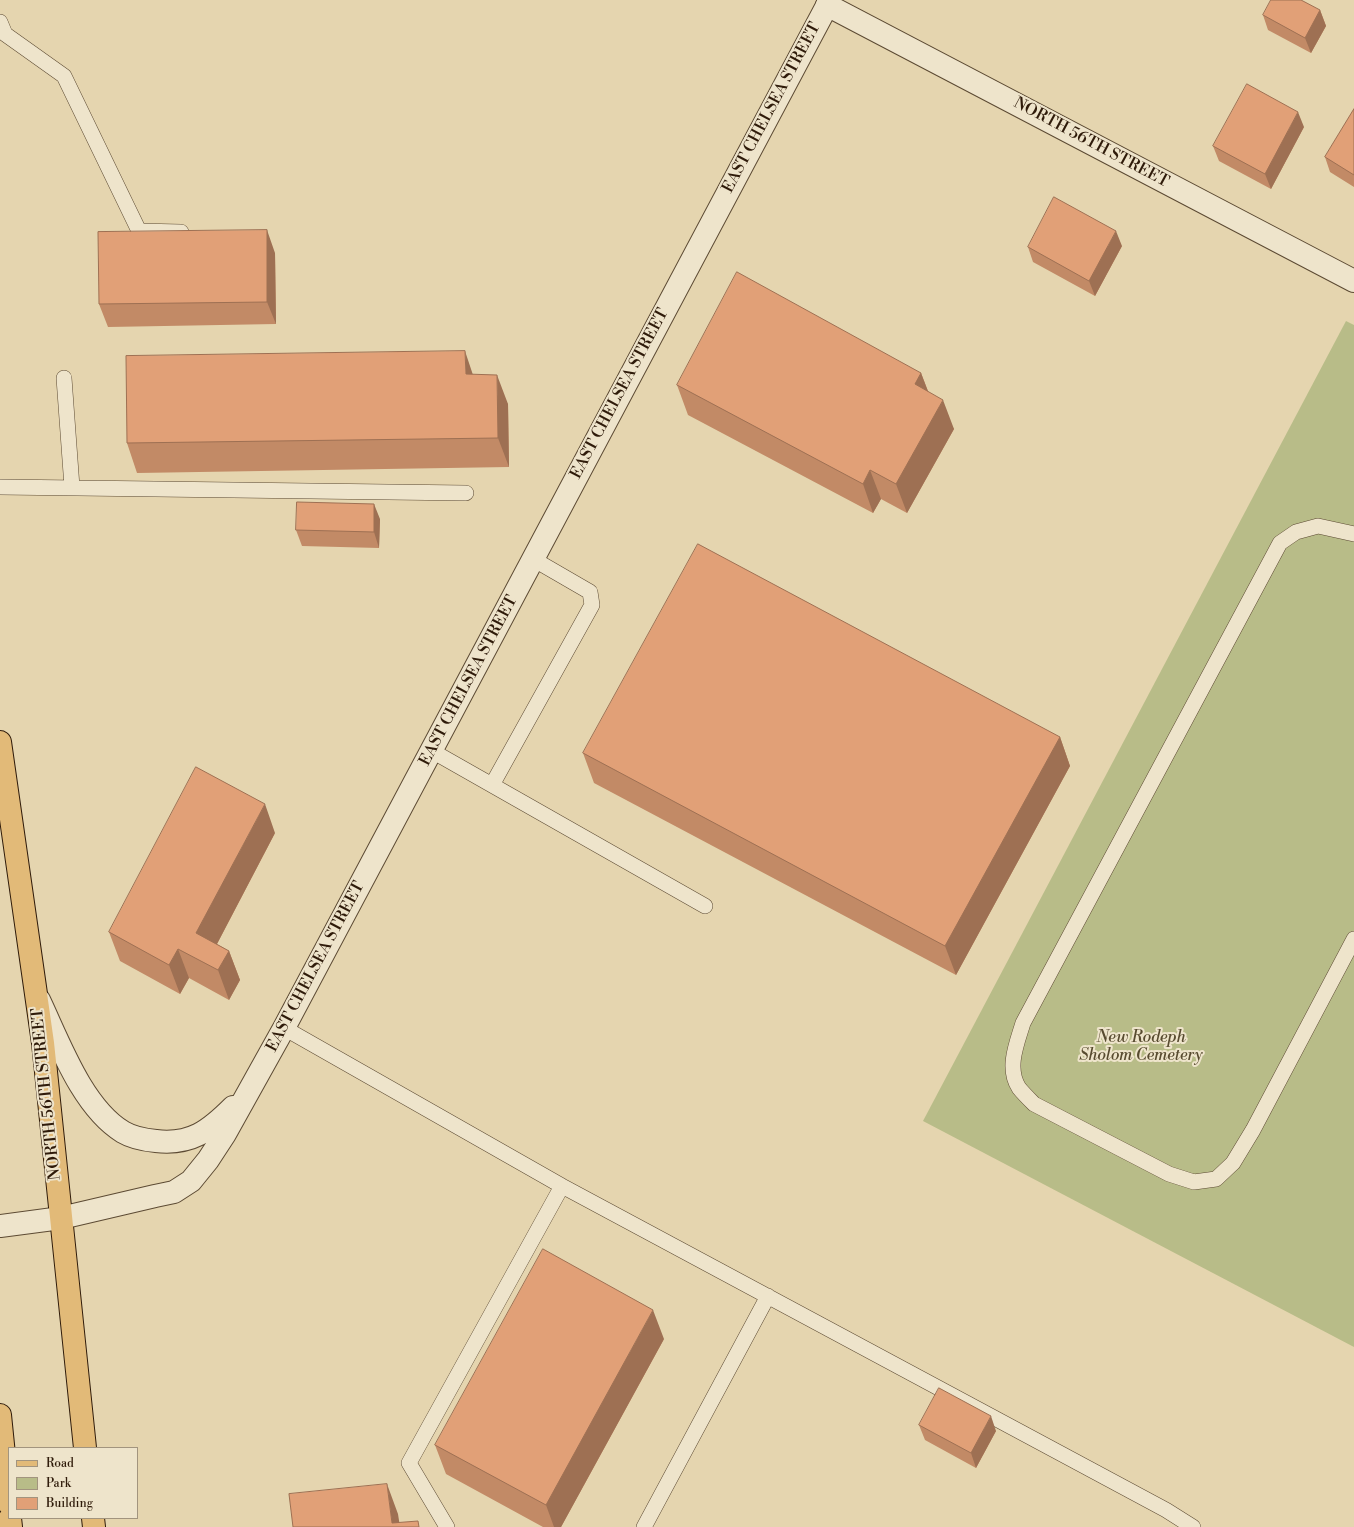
<!DOCTYPE html>
<html>
<head>
<meta charset="utf-8">
<style>
  body { margin:0 }
  #map { position:relative; width:1354px; height:1527px; overflow:hidden; background:#e5d5af; font-family:"Libre Bodoni",serif }
  canvas { display:block }
  .legend { position:absolute; left:8px; top:1447px; width:130px; height:72px; box-sizing:border-box; background:#eee4cb; border:1px solid #a2947e; margin:0; padding:5px 7px; list-style:none; font-size:12px; color:#2f1b0a }
  .legend li { display:flex; align-items:center; gap:8px; height:20px }
  .legend b { width:20px; border:1px solid #a2947e }
</style>
</head>
<body>
<div id="map">
<canvas width="1354" height="1527"></canvas>
<ul class="legend">
<li><b style="height:5px;background:#e2ba78"></b>Road</li>
<li><b style="height:11px;background:#b8bc88"></b>Park</li>
<li><b style="height:11px;background:#e1a077"></b>Building</li>
</ul>
</div>
<script>
const context = document.querySelector('canvas').getContext('2d');
context.lineJoin = 'round';
function fill(path, color) {
  context.fillStyle = color;
  context.fill(path, 'evenodd');
}
function stroke(path, color, width, dash) {
  context.strokeStyle = color;
  context.lineWidth = width;
  context.lineCap = dash ? 'butt' : 'round';
  context.setLineDash(dash || []);
  context.stroke(path);
}
function drawText(font, color, halo, rows, align = 'center') {
  context.font = font + ' "Libre Bodoni",serif';
  context.lineWidth = 4;
  context.setLineDash([]);
  context.textBaseline = 'middle';
  context.strokeStyle = halo;
  context.fillStyle = color;
  for (const [text, x, y, turn = 0] of rows) {
    context.save();
    context.translate(x, y);
    context.rotate((+turn || 0) * Math.PI / 180);
    context.textAlign = isNaN(turn) ? turn : align;
    if (halo) context.strokeText(text, 0, 0);
    context.fillText(text, 0, 0);
    context.restore();
  }
}
fill(new Path2D(`
  M 1346,321 L 1354,325 L 1354,1347 L 923,1121 Z`), '#b8bc88');
const service = new Path2D(`
  M 0,22 L 5,34 L 64,76 L 139,231 L 181,232
  M 64,378 L 72,487
  M 0,487 L 466,493
  M 1354,534 L 1318,526 L 1296,532 L 1280,543 L 1023,1023 C 1017,1043 1006,1068 1019,1088 C 1023,1093 1029,1099 1034,1104 L 1169,1174 L 1194,1182 L 1216,1179 L 1233,1163 L 1253,1130 L 1354,939
  M 432,751 L 705,906
  M 492,785 L 592,605 L 590,592 L 533,559
  M 284,1028 L 562,1186 L 1166,1510 L 1193,1527
  M 447,1527 L 409,1463 L 562,1186
  M 644,1527 L 768,1296`);
const minor = new Path2D(`
  M 827,5 L 1354,281`);
const tertiary = new Path2D(`
  M 39,1000 C 59,1042 82,1107 123,1132 C 133,1138 145,1140 156,1141 C 191,1145 209,1131 233,1107
  M 0,1226 L 61,1218 L 155,1196 L 174,1192 L 191,1181 L 208,1160 L 225,1134 L 284,1028 L 830,0`);
const primary = new Path2D(`
  M 0,742 L 43,1043 L 85,1448
  M 0,1415 L 9,1504
  M 10,1518 L 11,1527
  M 93,1518 L 94,1527`);
stroke(service, '#5c4a33', 16);
stroke(minor, '#5c4a33', 24);
stroke(tertiary, '#5c4a33', 24);
stroke(primary, '#2f1b0a', 24);
stroke(service, '#eee4cb', 15);
stroke(minor, '#eee4cb', 22);
stroke(tertiary, '#eee4cb', 22);
stroke(primary, '#e2ba78', 22);
fill(new Path2D(`
  M 1320,10 L 1326,26 L 1311,53 L 1268,30 L 1263,15 Z
  M 1354,109 L 1354,187 L 1330,172 L 1325,157 Z
  M 1304,127 L 1271,189 L 1219,161 L 1213,146 Z
  M 1122,246 L 1095,296 L 1033,262 L 1028,247 Z
  M 275,253 L 276,324 L 108,327 L 99,304 Z
  M 921,373 L 928,391 L 954,429 L 907,513 L 881,499 L 873,513 L 688,415 L 677,385 Z
  M 473,374 L 508,404 L 509,467 L 137,473 L 127,443 Z
  M 380,519 L 379,548 L 302,546 L 296,530 Z
  M 1060,737 L 1070,766 L 956,975 L 594,783 L 583,753 Z
  M 275,833 L 217,944 L 229,951 L 240,980 L 229,1000 L 189,978 L 180,994 L 120,961 L 109,932 Z
  M 664,1339 L 561,1527 L 543,1527 L 446,1474 L 435,1445 Z
  M 919,1425 L 996,1431 L 976,1468 L 925,1440 Z`), '#c28a66');
fill(new Path2D(`
  M 1320,10 L 1326,26 L 1311,53 L 1305,38 Z
  M 1298,112 L 1304,127 L 1271,189 L 1265,174 Z
  M 267,230 L 275,253 L 276,324 L 267,302 Z
  M 1116,231 L 1122,246 L 1095,296 L 1089,281 Z
  M 465,351 L 475,381 L 466,374 Z
  M 921,373 L 932,402 L 915,384 Z
  M 497,375 L 508,404 L 509,467 L 498,438 Z
  M 943,400 L 954,429 L 907,513 L 896,484 Z
  M 870,470 L 881,499 L 873,513 L 863,484 Z
  M 374,504 L 380,519 L 379,548 L 374,532 Z
  M 1060,737 L 1070,766 L 956,975 L 945,946 Z
  M 265,804 L 275,833 L 207,963 L 196,933 Z
  M 178,949 L 189,978 L 180,994 L 169,965 Z
  M 229,951 L 240,980 L 229,1000 L 218,970 Z
  M 653,1310 L 664,1339 L 561,1527 L 554,1527 L 546,1505 Z
  M 991,1416 L 996,1431 L 976,1468 L 971,1453 Z
  M 387,1484 L 398,1514 L 400,1527 L 392,1523 Z`), '#9e7053');
const building = new Path2D(`
  M 1271,0 L 1301,0 L 1320,10 L 1305,38 L 1263,15 Z
  M 1247,84 L 1298,112 L 1265,174 L 1213,146 Z
  M 1354,109 L 1354,175 L 1325,157 Z
  M 1054,197 L 1116,231 L 1089,281 L 1028,247 Z
  M 267,230 L 267,302 L 99,304 L 98,232 Z
  M 737,272 L 921,373 L 915,384 L 943,400 L 896,484 L 870,470 L 863,484 L 677,385 Z
  M 465,351 L 466,374 L 497,375 L 498,438 L 127,443 L 126,356 Z
  M 297,502 L 374,504 L 374,532 L 296,530 Z
  M 698,544 L 1060,737 L 945,946 L 583,753 Z
  M 196,767 L 265,804 L 196,933 L 229,951 L 218,970 L 178,949 L 169,965 L 109,932 Z
  M 543,1249 L 653,1310 L 546,1505 L 435,1445 Z
  M 939,1388 L 991,1416 L 971,1453 L 919,1425 Z
  M 387,1484 L 392,1523 L 418,1521 L 419,1527 L 293,1527 L 289,1494 Z`);
fill(building, '#e1a077');
stroke(building, '#9e7053', 1);
drawText('16px', '#2f1b0a', '#eee4cb', [
  ["EAST CHELSEA STREET",772,108,-62],
  ["NORTH 56TH STREET",1091,143,28],
  ["EAST CHELSEA STREET",620,394,-62],
  ["EAST CHELSEA STREET",469,681,-62],
  ["EAST CHELSEA STREET",316,967,-62],
  ["NORTH 56TH STREET",47,1094,-96]
]);
drawText('italic 16px', '#584b30', '#eee4cb', [
  ["New Rodeph",1141,1038],
  ["Sholom Cemetery",1141,1056]
]);
</script>
</body>
</html>
